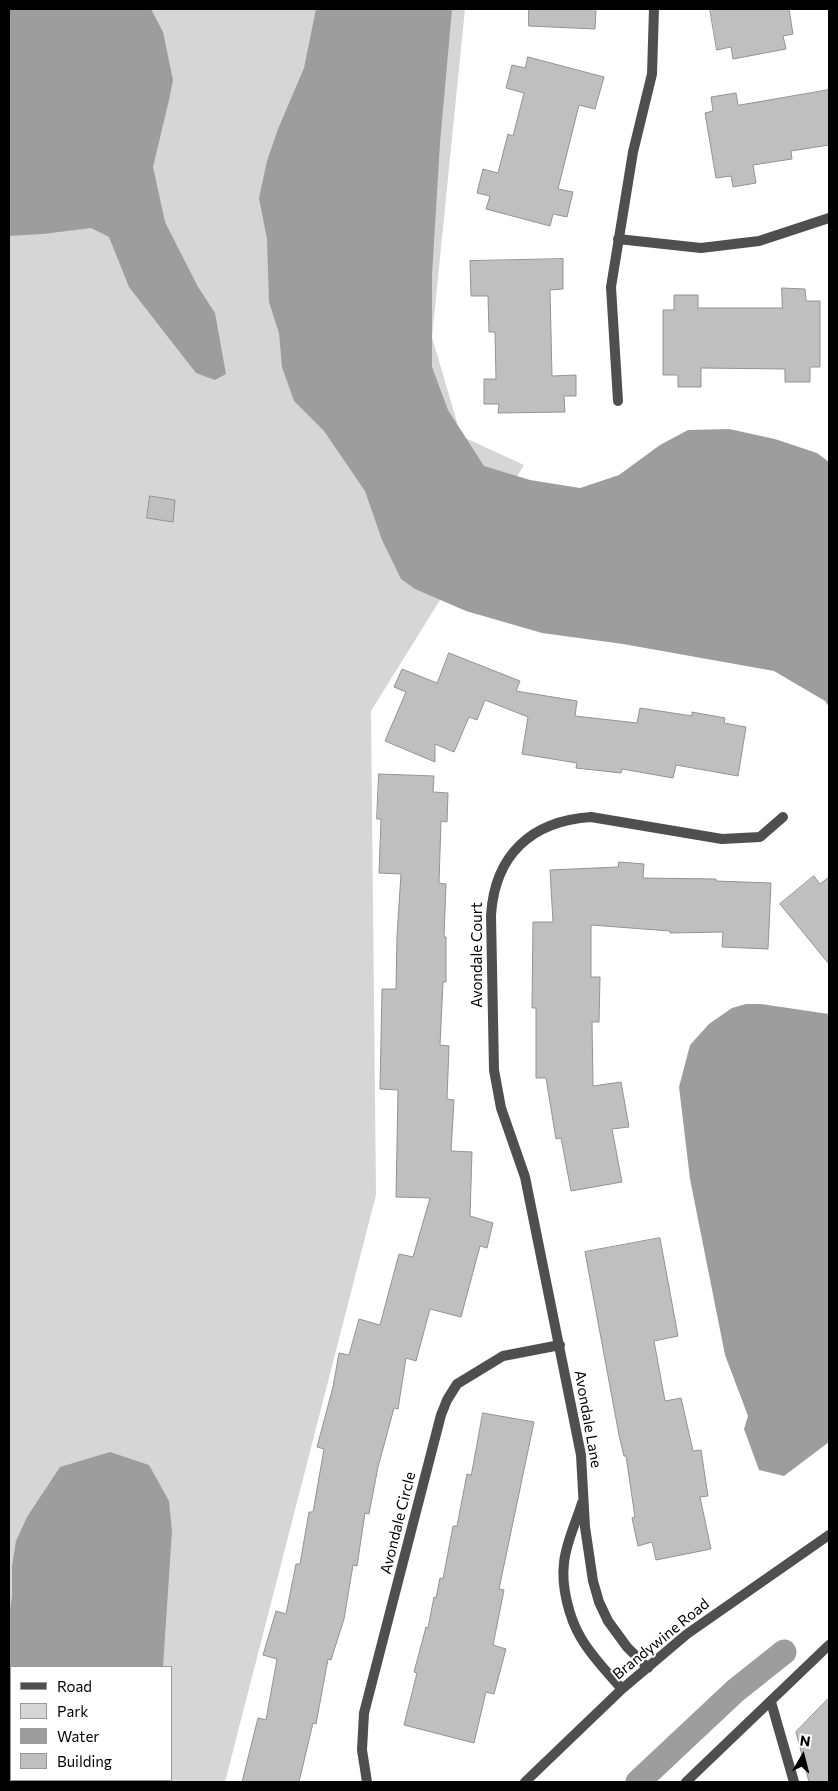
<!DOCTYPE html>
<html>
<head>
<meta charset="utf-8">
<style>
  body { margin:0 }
  #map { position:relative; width:838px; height:1791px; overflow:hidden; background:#fff; font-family:Commissioner,sans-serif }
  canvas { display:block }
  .frame { position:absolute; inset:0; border:10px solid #000; pointer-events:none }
  .legend { position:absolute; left:10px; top:1666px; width:162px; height:115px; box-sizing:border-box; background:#fff; border:1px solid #999; margin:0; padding:6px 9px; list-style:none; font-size:15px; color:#000 }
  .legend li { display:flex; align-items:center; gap:10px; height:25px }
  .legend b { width:25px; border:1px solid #999 }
  .north { position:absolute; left:778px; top:1731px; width:50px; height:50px; -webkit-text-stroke:4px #fff; paint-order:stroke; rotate:8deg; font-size:14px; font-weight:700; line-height:20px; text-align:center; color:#000 }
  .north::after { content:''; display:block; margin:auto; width:18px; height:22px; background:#000; clip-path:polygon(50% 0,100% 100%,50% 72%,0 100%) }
</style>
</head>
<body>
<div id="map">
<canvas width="838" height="1791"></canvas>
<div class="frame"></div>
<ul class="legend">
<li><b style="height:6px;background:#4f4f4f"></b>Road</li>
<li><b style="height:14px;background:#d6d6d6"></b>Park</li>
<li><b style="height:14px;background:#9d9d9d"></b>Water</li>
<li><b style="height:14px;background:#bfbfbf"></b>Building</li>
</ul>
<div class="north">N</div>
</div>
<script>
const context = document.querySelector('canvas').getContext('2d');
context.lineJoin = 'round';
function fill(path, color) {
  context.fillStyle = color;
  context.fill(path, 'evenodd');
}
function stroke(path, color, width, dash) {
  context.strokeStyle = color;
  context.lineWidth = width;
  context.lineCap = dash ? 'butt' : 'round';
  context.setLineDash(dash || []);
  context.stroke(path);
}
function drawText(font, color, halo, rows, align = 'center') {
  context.font = font + ' Commissioner,sans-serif';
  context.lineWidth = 4;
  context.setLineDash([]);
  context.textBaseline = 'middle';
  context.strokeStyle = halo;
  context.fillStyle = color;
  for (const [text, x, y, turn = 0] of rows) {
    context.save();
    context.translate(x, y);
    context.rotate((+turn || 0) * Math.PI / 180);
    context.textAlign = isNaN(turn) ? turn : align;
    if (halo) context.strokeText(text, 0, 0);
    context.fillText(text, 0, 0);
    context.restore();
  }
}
fill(new Path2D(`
  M 9,9 L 465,9 L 432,337 L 461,436 L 524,465 L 371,711 L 376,1195 L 225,1782 L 9,1782 ZM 11,1667 L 171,1667 L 171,1780 L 11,1780 Z`), '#d6d6d6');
fill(new Path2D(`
  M 9,9 L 151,9 L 163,32 L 173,80 L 169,100 L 153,167 L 165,222 L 198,287 L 215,313 L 226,374 L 215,380 L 196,373 L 129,287 L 109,237 L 91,228 L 43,234 L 9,236 Z
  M 316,9 L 452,9 L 440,143 L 432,275 L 432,367 L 448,410 L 484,466 L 530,480 L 580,488 L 619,475 L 660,445 L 688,430 L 729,429 L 775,439 L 817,453 L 829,462 L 829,707 L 825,701 L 774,671 L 623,644 L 542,633 L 466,611 L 415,589 L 401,579 L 382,540 L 365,491 L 324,431 L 294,401 L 282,367 L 279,333 L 269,302 L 267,239 L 259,198 L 267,161 L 278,129 L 304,68 Z
  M 746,1004 L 761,1004 L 829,1014 L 829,1442 L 784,1476 L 759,1470 L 744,1429 L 748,1416 L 725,1355 L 690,1179 L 679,1087 L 690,1045 L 709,1024 L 732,1008 Z
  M 110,1452 L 149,1465 L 169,1501 L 172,1531 L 163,1667 L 11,1667 L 11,1780 L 168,1780 L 168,1782 L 9,1782 L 9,1616 L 12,1596 L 12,1566 L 16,1541 L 27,1517 L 60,1467 Z`), '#9d9d9d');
stroke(new Path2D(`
  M 638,1782 L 735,1691 L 784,1652`), '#9d9d9d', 25);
const building = new Path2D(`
  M 529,9 L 596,9 L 595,29 L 529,26 Z
  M 710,9 L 789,9 L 793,34 L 783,36 L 786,49 L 733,59 L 731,47 L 717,50 Z
  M 528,57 L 604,77 L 595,109 L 579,105 L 558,189 L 573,192 L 567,217 L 553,214 L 550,226 L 486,209 L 490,196 L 477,193 L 483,169 L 498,173 L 508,134 L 513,136 L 524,93 L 506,88 L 512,65 L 525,68 Z
  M 829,90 L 829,145 L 791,151 L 792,159 L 753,165 L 756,183 L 733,187 L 731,176 L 716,178 L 705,113 L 713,111 L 711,97 L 736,93 L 738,105 Z
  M 563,259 L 563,289 L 550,290 L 552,376 L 576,375 L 576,396 L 564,396 L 565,412 L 498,413 L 499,404 L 484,404 L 484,379 L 496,379 L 495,332 L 489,332 L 488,296 L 471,296 L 470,261 Z
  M 782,288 L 805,289 L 806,301 L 820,301 L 820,367 L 810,367 L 810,382 L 785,382 L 785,369 L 701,368 L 701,387 L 678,387 L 678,375 L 663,375 L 663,310 L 674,310 L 674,295 L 698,295 L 698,308 L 782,308 Z
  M 150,496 L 175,500 L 173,522 L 147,518 Z
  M 449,653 L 520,681 L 516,691 L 577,701 L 575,716 L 637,723 L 640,708 L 692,716 L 692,712 L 725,718 L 724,723 L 746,727 L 738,776 L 676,765 L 673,778 L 622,769 L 621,773 L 576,768 L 577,763 L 522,754 L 528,717 L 485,700 L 477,720 L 469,717 L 454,752 L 435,744 L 435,762 L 385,741 L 406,692 L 394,687 L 402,669 L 437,683 Z
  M 379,774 L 434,776 L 433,792 L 448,793 L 447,822 L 441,821 L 439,883 L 446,884 L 444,937 L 446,937 L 446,982 L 443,982 L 440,1045 L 449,1046 L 447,1099 L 454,1100 L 451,1151 L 472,1152 L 470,1216 L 493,1223 L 487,1248 L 480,1246 L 461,1317 L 430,1309 L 416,1361 L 406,1358 L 398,1409 L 394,1408 L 378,1467 L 369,1514 L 365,1513 L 357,1566 L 353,1565 L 344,1619 L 331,1660 L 328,1659 L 316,1724 L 313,1723 L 299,1782 L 242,1782 L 258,1718 L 266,1720 L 277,1659 L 263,1655 L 276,1611 L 286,1614 L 296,1564 L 300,1564 L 309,1512 L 313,1512 L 324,1449 L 317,1447 L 333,1387 L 339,1353 L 349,1355 L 359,1319 L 380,1325 L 399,1254 L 413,1257 L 430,1198 L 396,1197 L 398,1090 L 380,1089 L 382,989 L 396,989 L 397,936 L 401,874 L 379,873 L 381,819 L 377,819 Z
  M 619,862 L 644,864 L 643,878 L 716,879 L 716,881 L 771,883 L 768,949 L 722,947 L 723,932 L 670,933 L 670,931 L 591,925 L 591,977 L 600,977 L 599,1022 L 592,1022 L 593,1086 L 621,1082 L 629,1127 L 612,1129 L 622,1182 L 571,1191 L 561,1138 L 556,1139 L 546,1078 L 536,1078 L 536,1008 L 532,1008 L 533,922 L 553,922 L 550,870 L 618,867 Z
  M 814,876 L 820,884 L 829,877 L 829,964 L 780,904 Z
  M 660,1238 L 678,1336 L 654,1341 L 665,1401 L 681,1398 L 693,1451 L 701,1450 L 708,1496 L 700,1497 L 711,1549 L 656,1560 L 652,1542 L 638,1546 L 632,1518 L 635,1517 L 626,1456 L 624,1456 L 619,1435 L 585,1252 Z
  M 483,1413 L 534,1422 L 499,1589 L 504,1590 L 493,1645 L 506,1649 L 494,1694 L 486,1692 L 474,1743 L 404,1725 L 417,1673 L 414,1672 L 426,1627 L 428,1628 L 434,1597 L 436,1598 L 440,1578 L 443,1579 L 453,1526 L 457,1526 L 467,1474 L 471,1475 Z
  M 829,1698 L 829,1782 L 809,1782 L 796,1732 Z`);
fill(building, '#bfbfbf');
stroke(building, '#939393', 1);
stroke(new Path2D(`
  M 618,239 L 701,248 L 759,241 L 829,218
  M 618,401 L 611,287 L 633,152 L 652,74 L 654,9
  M 771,1702 L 794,1782
  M 686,1782 L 829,1645`), '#4f4f4f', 10);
stroke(new Path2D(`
  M 582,1503 C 576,1523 566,1542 564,1563 C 561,1586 569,1618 581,1638 C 592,1657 608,1673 622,1689
  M 648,1668 L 627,1647 L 608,1621 L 599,1602 L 593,1581 L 585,1527 L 581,1455 L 525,1177 L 501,1108 L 494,1070 L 491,915 C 495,855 531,821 591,817 L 722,839 L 760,837 L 783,817
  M 367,1782 L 362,1750 L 364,1713 L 441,1415 L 447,1400 L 457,1384 L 503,1356 L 560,1345
  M 525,1782 L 622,1689 L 687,1634 L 829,1535`), '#4f4f4f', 10);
drawText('15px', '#000', '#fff', [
  ["Avondale Court",477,955,-90],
  ["Avondale Lane",588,1419,80],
  ["Avondale Circle",398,1523,-76],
  ["Brandywine Road",661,1639,-39]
]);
</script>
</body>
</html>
